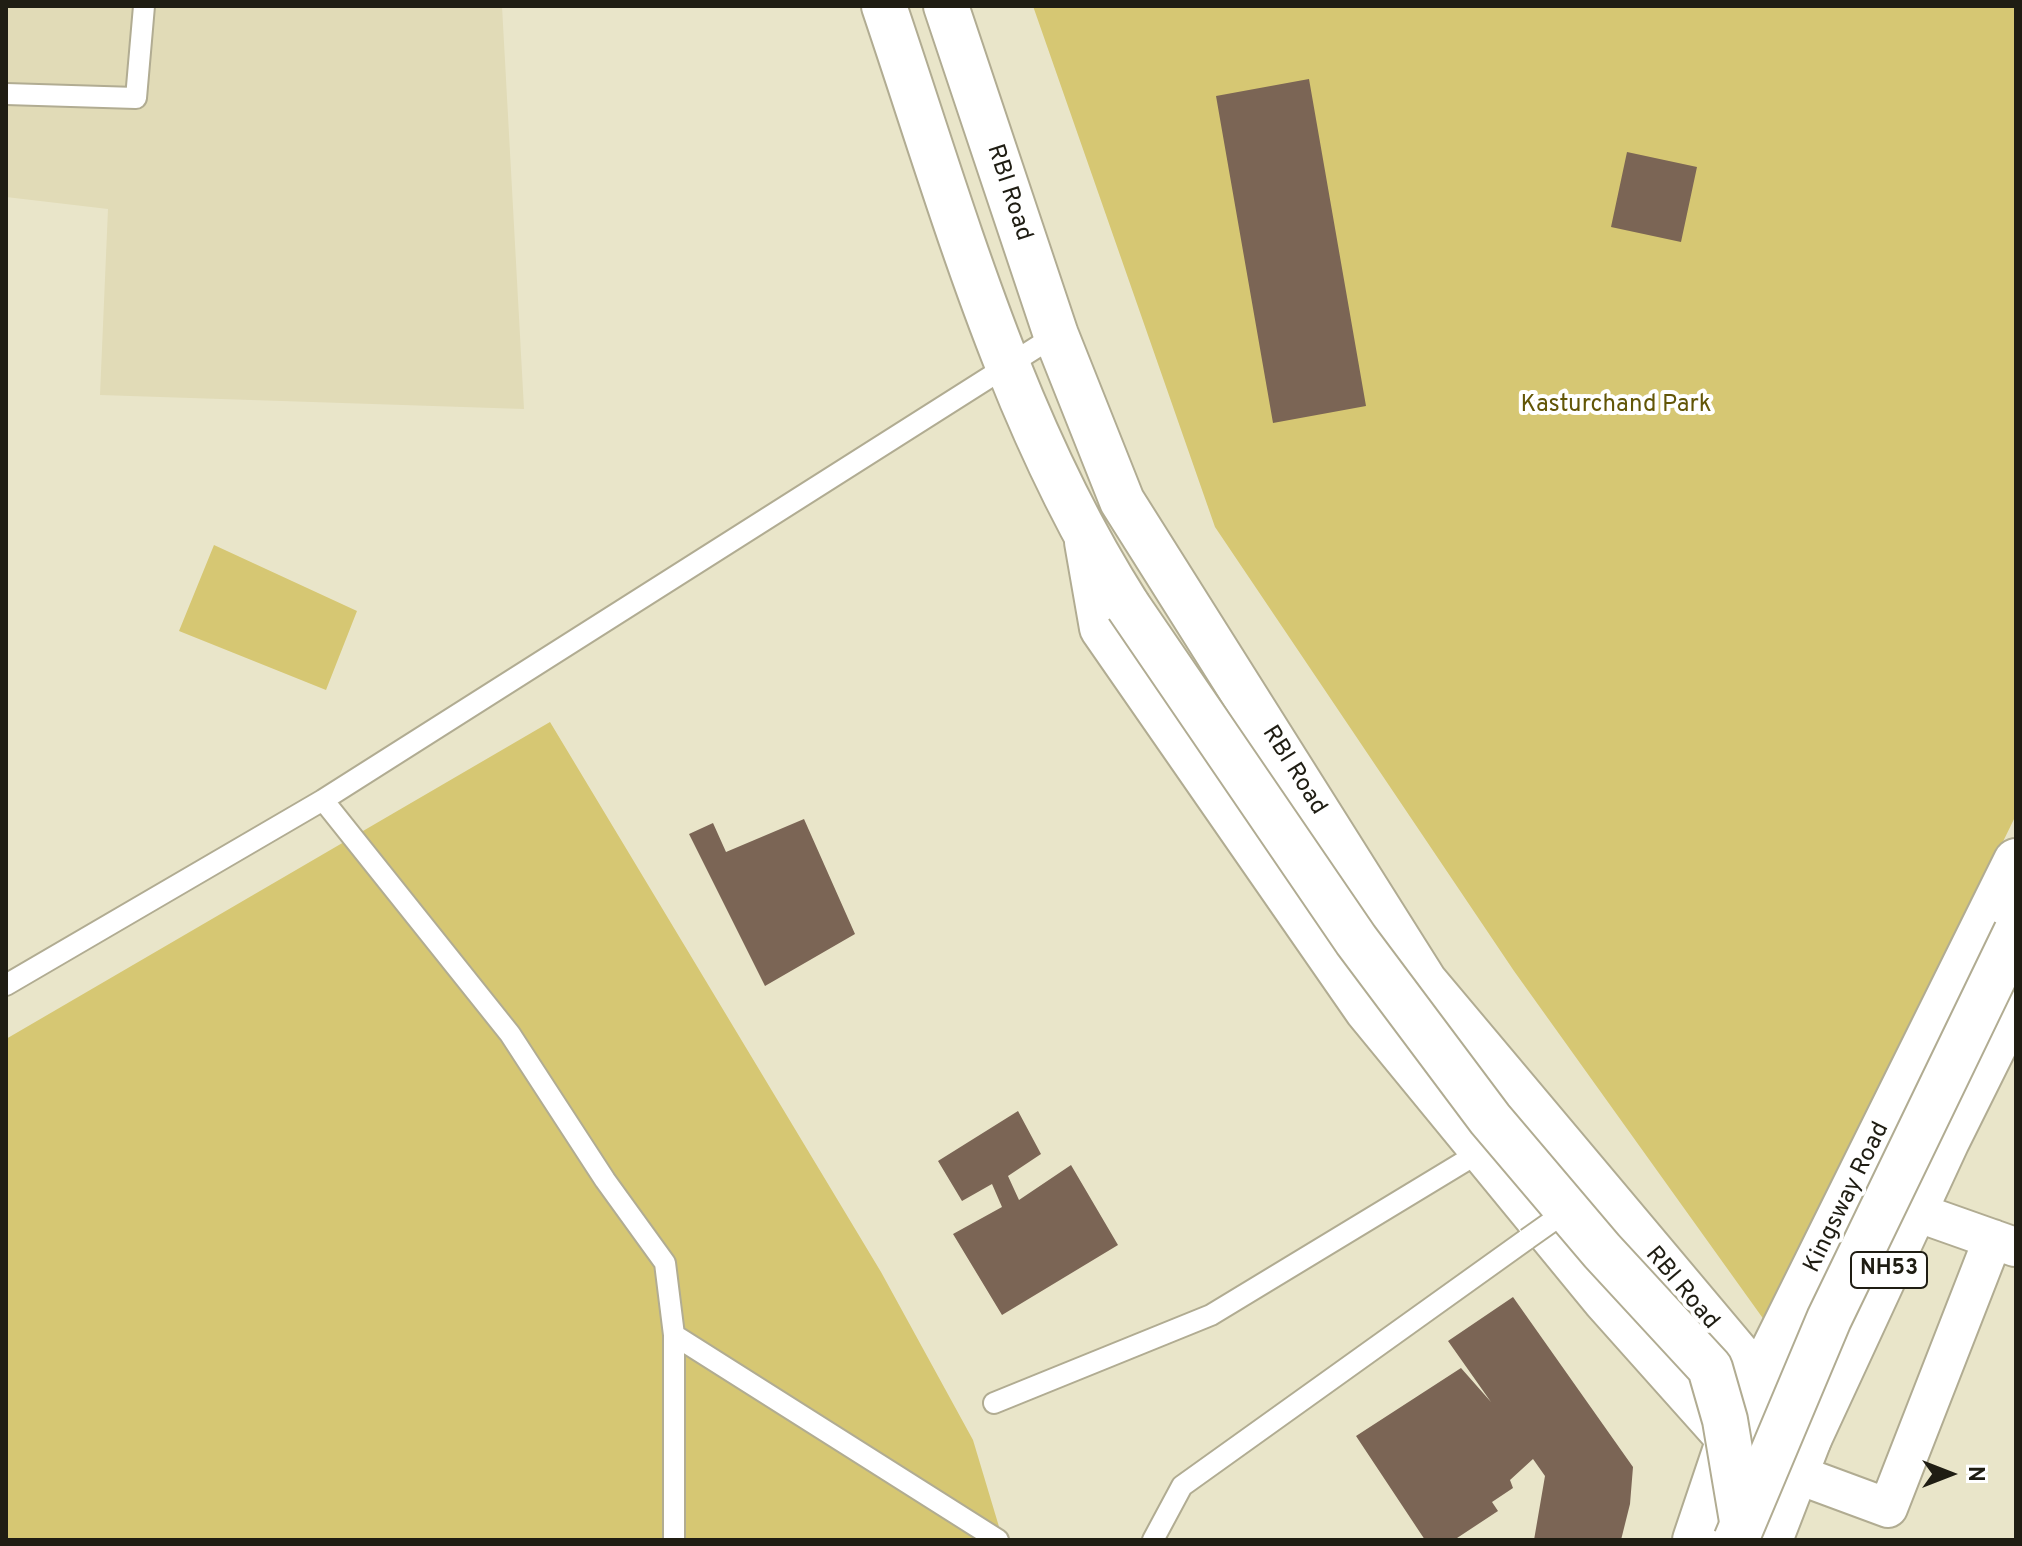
<!DOCTYPE html>
<html>
<head>
<meta charset="utf-8">
<style>
  body { margin:0 }
  #map { position:relative; width:2022px; height:1546px; overflow:hidden; background:#e9e5c9; font-family:Overpass,sans-serif }
  canvas { display:block }
  .frame { position:absolute; inset:0; border:8px solid #1f1d13; pointer-events:none }
  .north { position:absolute; left:1910px; top:1434px; width:80px; height:80px; -webkit-text-stroke:6px #fff; paint-order:stroke; rotate:90deg; font-size:22px; font-weight:700; line-height:32px; text-align:center; color:#1f1d13 }
  .north::after { content:''; display:block; margin:auto; width:28px; height:36px; background:#1f1d13; clip-path:polygon(50% 0,100% 100%,50% 72%,0 100%) }
</style>
</head>
<body>
<div id="map">
<canvas width="2022" height="1546"></canvas>
<div class="frame"></div>
<div class="north">N</div>
</div>
<script>
const context = document.querySelector('canvas').getContext('2d');
context.lineJoin = 'round';
function fill(path, color) {
  context.fillStyle = color;
  context.fill(path, 'evenodd');
}
function stroke(path, color, width, dash) {
  context.strokeStyle = color;
  context.lineWidth = width;
  context.lineCap = dash ? 'butt' : 'round';
  context.setLineDash(dash || []);
  context.stroke(path);
}
function drawText(font, color, halo, rows, align = 'center') {
  context.font = font + ' Overpass,sans-serif';
  context.lineWidth = 8;
  context.setLineDash([]);
  context.textBaseline = 'middle';
  context.strokeStyle = halo;
  context.fillStyle = color;
  for (const [text, x, y, turn = 0] of rows) {
    context.save();
    context.translate(x, y);
    context.rotate((+turn || 0) * Math.PI / 180);
    context.textAlign = isNaN(turn) ? turn : align;
    if (halo) context.strokeText(text, 0, 0);
    context.fillText(text, 0, 0);
    context.restore();
  }
}
fill(new Path2D(`
  M 6,6 L 502,6 L 524,409 L 100,395 L 108,209 L 6,197 Z`), '#e1dbb7');
fill(new Path2D(`
  M 1033,6 L 2016,6 L 2016,815 L 1767,1324 L 1514,971 L 1215,527 Z
  M 214,545 L 357,611 L 326,690 L 179,631 Z
  M 550,722 L 881,1272 L 973,1440 L 1003,1540 L 6,1540 L 6,1039 Z`), '#d6c773');
fill(new Path2D(`
  M 1309,79 L 1366,406 L 1273,423 L 1216,96 Z
  M 1627,152 L 1697,167 L 1681,242 L 1611,227 Z
  M 804,819 L 855,934 L 765,986 L 689,834 L 713,823 L 726,852 Z
  M 1018,1111 L 1041,1154 L 1008,1176 L 1019,1200 L 1071,1165 L 1118,1245 L 1002,1315 L 953,1234 L 1002,1207 L 992,1184 L 962,1201 L 938,1161 Z
  M 1513,1297 L 1633,1467 L 1630,1504 L 1621,1540 L 1534,1540 L 1545,1476 L 1533,1459 L 1510,1480 L 1513,1488 L 1492,1502 L 1498,1511 L 1454,1540 L 1425,1540 L 1356,1436 L 1461,1368 L 1491,1402 L 1448,1341 Z`), '#7b6555');
const lane = new Path2D(`
  M 6,94 L 136,98 L 144,6
  M 323,800 L 510,1034 L 605,1180 L 665,1263 L 674,1335 L 674,1540
  M 6,985 L 323,800 L 1056,335
  M 674,1335 L 998,1540
  M 994,1403 L 1211,1315 L 1480,1152
  M 1153,1540 L 1182,1486 L 1527,1239`);
const street = new Path2D(`
  M 1916,1212 L 2015,1247
  M 1796,1474 L 1888,1508 L 1993,1239`);
const secondary = new Path2D(`
  M 1087,542 L 1102,628 L 1367,1010 L 1605,1300 L 1738,1449`);
const primary = new Path2D(`
  M 884,6 C 953,210 1011,423 1128,606
  M 946,6 L 1056,335 L 1122,501 L 1425,982 L 1809,1439
  M 1695,1540 L 1729,1439 L 2016,861`);
const highway = new Path2D(`
  M 1770,1540 L 1809,1439 L 1947,1141 L 2016,1002`);
stroke(lane, '#b1ac92', 24);
stroke(street, '#b1ac92', 42);
stroke(secondary, '#b1ac92', 48);
stroke(primary, '#b1ac92', 48);
stroke(highway, '#b1ac92', 48);
stroke(lane, '#fff', 20);
stroke(street, '#fff', 38);
stroke(secondary, '#fff', 44);
stroke(primary, '#fff', 44);
stroke(highway, '#fff', 44);
const laneBridge = new Path2D(`
  M 1527,1239 L 1561,1215`);
const primaryBridge = new Path2D(`
  M 1128,606 L 1356,940 L 1490,1119 L 1602,1251 L 1710,1368 L 1725,1420 L 1742,1521`);
const highwayBridge = new Path2D(`
  M 1736,1540 L 1829,1319 L 2016,932`);
stroke(laneBridge, '#b1ac92', 24, []);
stroke(primaryBridge, '#b1ac92', 48, []);
stroke(highwayBridge, '#b1ac92', 48, []);
stroke(laneBridge, '#fff', 20);
stroke(primaryBridge, '#fff', 44);
stroke(highwayBridge, '#fff', 44);
for (const [x, y, w] of [
  [1889,1270,76]
]) {
  const box = new Path2D();
  box.roundRect(x - w / 2, y - 18, w, 36, 6);
  context.fillStyle = '#fff';
  context.fill(box);
  stroke(box, '#1f1d13', 2);
}
drawText('bold 22px', '#1f1d13', null, [
  ["NH53",1889,1270]
]);
drawText('24px', '#1f1d13', '#fff', [
  ["RBI Road",1008,193,72],
  ["RBI Road",1293,771,58],
  ["Kingsway Road",1848,1198,-64],
  ["RBI Road",1681,1289,50]
]);
drawText('24px', '#625506', '#fff', [
  ["Kasturchand Park",1616,406]
]);
</script>
</body>
</html>
